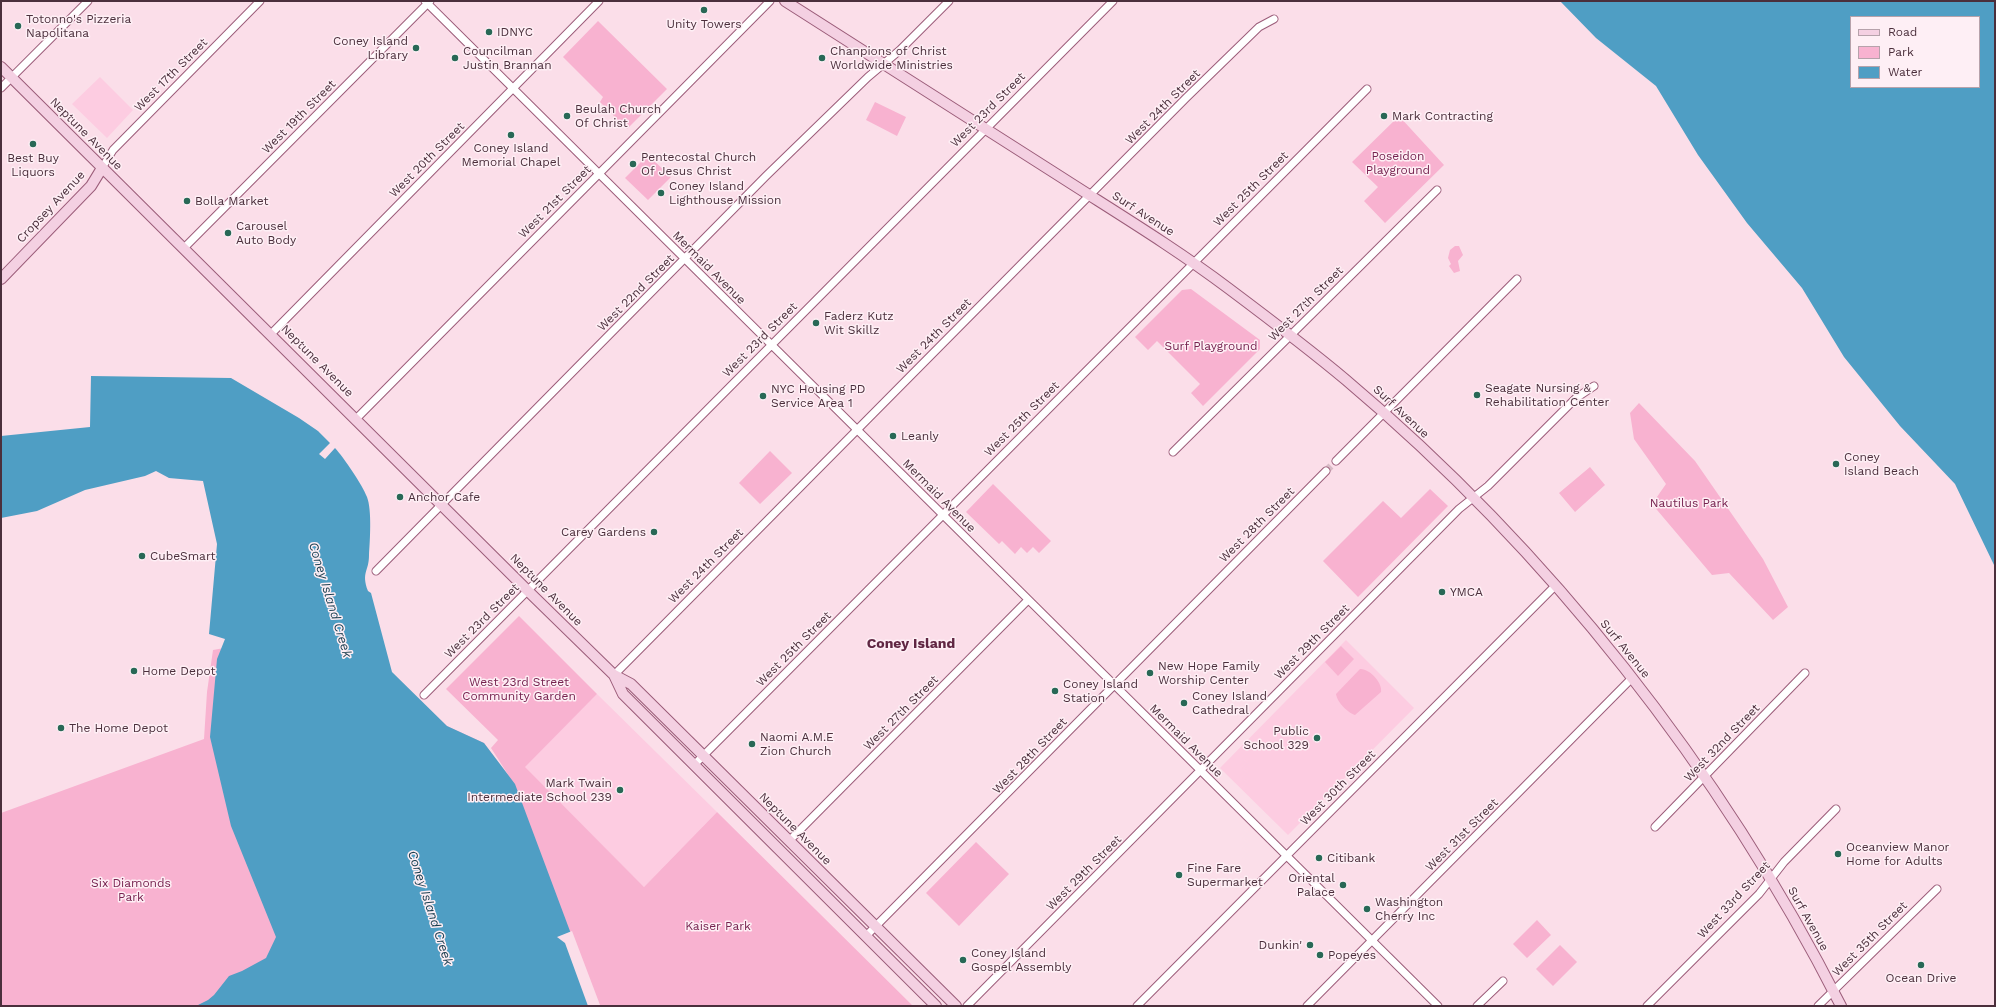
<!DOCTYPE html>
<html>
<head>
<meta charset="utf-8">
<style>
  body { margin:0 }
  #map { position:relative; width:1996px; height:1007px; overflow:hidden; background:#fbdee9; font-family:"Work Sans",sans-serif }
  canvas { display:block }
  .frame { position:absolute; inset:0; border:2px solid #4b2f3c; pointer-events:none }
  .legend { position:absolute; left:1850px; top:16px; width:130px; height:72px; box-sizing:border-box; background:#feeff5; border:1px solid #b6a2ab; margin:0; padding:5px 7px; list-style:none; font-size:12px; color:#4b2f3c }
  .legend li { display:flex; align-items:center; gap:8px; height:20px }
  .legend b { width:20px; border:1px solid #b6a2ab }
</style>
</head>
<body>
<div id="map">
<canvas width="1996" height="1007"></canvas>
<div class="frame"></div>
<ul class="legend">
<li><b style="height:5px;background:#f4d0e2"></b>Road</li>
<li><b style="height:11px;background:#f8b2d0"></b>Park</li>
<li><b style="height:11px;background:#4f9ec4"></b>Water</li>
</ul>
</div>
<script>
const context = document.querySelector('canvas').getContext('2d');
context.lineJoin = 'round';
function fill(path, color) {
  context.fillStyle = color;
  context.fill(path, 'evenodd');
}
function stroke(path, color, width, dash) {
  context.strokeStyle = color;
  context.lineWidth = width;
  context.lineCap = dash ? 'butt' : 'round';
  context.setLineDash(dash || []);
  context.stroke(path);
}
function drawText(font, color, halo, rows, align = 'center') {
  context.font = font + ' "Work Sans",sans-serif';
  context.lineWidth = 3;
  context.setLineDash([]);
  context.textBaseline = 'middle';
  context.strokeStyle = halo;
  context.fillStyle = color;
  for (const [text, x, y, turn = 0] of rows) {
    context.save();
    context.translate(x, y);
    context.rotate((+turn || 0) * Math.PI / 180);
    context.textAlign = isNaN(turn) ? turn : align;
    if (halo) context.strokeText(text, 0, 0);
    context.fillText(text, 0, 0);
    context.restore();
  }
}
fill(new Path2D(`
  M 100,77 L 133,110 L 107,138 L 72,104 Z
  M 1346,640 L 1414,708 L 1288,835 L 1220,768 Z
  M 597,694 L 717,812 L 644,887 L 524,767 Z`), '#fdcce1');
fill(new Path2D(`
  M 598,21 L 667,89 L 627,129 L 600,102 L 603,97 L 563,57 Z
  M 875,102 L 906,117 L 897,136 L 866,120 Z
  M 1399,116 L 1444,165 L 1385,223 L 1364,201 L 1378,187 L 1352,162 Z
  M 648,155 L 671,177 L 648,200 L 625,178 Z
  M 1455,246 L 1459,246 L 1463,255 L 1458,261 L 1460,271 L 1454,273 L 1449,266 L 1451,264 L 1448,258 L 1450,250 Z
  M 1191,289 L 1260,340 L 1260,349 L 1203,406 L 1191,393 L 1200,384 L 1157,341 L 1148,350 L 1135,337 L 1182,290 Z
  M 1639,403 L 1695,461 L 1763,559 L 1788,607 L 1773,620 L 1729,573 L 1712,575 L 1652,504 L 1666,484 L 1634,439 L 1630,413 Z
  M 770,451 L 792,473 L 760,504 L 739,483 Z
  M 1590,467 L 1605,485 L 1575,512 L 1559,493 Z
  M 993,484 L 1051,541 L 1039,553 L 1033,547 L 1027,553 L 1021,547 L 1015,554 L 1002,541 L 999,544 L 966,512 Z
  M 1430,489 L 1448,506 L 1358,597 L 1323,561 L 1383,501 L 1401,518 Z
  M 519,616 L 597,694 L 525,767 L 644,887 L 717,812 L 913,1006 L 598,1006 L 435,715 L 447,726 L 484,743 L 509,776 L 491,748 L 498,740 L 446,689 Z
  M 1341,646 L 1354,659 L 1338,676 L 1325,662 Z
  M 224,648 L 295,967 L 213,1006 L 1,1006 L 1,813 L 204,739 L 207,692 L 213,650 Z
  M 1360,669 C 1369,668 1383,683 1381,692 L 1355,715 C 1348,713 1337,702 1336,694 Z
  M 976,842 L 1009,874 L 959,926 L 926,893 Z
  M 1537,920 L 1551,935 L 1527,958 L 1513,944 Z
  M 1560,945 L 1577,962 L 1553,986 L 1536,969 Z`), '#f8b2d0');
fill(new Path2D(`
  M 1560,1 L 1995,1 L 1995,567 L 1955,484 L 1900,426 L 1844,357 L 1802,288 L 1747,223 L 1698,155 L 1656,86 L 1596,38 ZM 1851,17 L 1979,17 L 1979,87 L 1851,87 Z
  M 91,376 L 231,378 L 299,418 L 318,431 L 330,443 L 319,454 L 325,459 L 335,448 C 344,458 362,484 367,497 C 372,510 370,540 369,555 C 369,572 361,572 368,591 L 371,593 L 392,672 L 447,726 L 484,743 L 515,784 L 598,1006 L 196,1006 L 208,1000 L 214,995 L 229,976 L 242,971 L 266,958 L 276,937 L 231,826 L 210,737 L 217,659 L 225,639 L 209,634 L 217,544 L 203,481 L 169,478 L 156,471 L 145,476 L 85,490 L 37,511 L 1,518 L 1,436 L 90,427 Z`), '#4f9ec4');
fill(new Path2D(`
  M 572,931 L 600,1005 L 600,1006 L 588,1006 L 565,943 L 557,937 Z`), '#fbdee9');
stroke(new Path2D(`
  M 1326,471 L 1336,461`), '#d8bbc6', 7, [7, 3.5]);
const street = new Path2D(`
  M 425,1 L 1438,1006
  M 1,88 L 88,1
  M 102,168 L 113,150 L 260,1
  M 184,248 L 430,1
  M 271,334 L 599,1
  M 356,419 L 770,1
  M 1173,452 L 1437,190
  M 1336,461 L 1517,279
  M 376,571 L 766,176 L 868,77 L 900,50 L 949,1
  M 614,675 L 1186,98 L 1259,27 L 1274,19
  M 424,695 L 1113,1
  M 694,765 L 1367,89
  M 1655,827 L 1805,673
  M 789,841 L 1028,600
  M 866,936 L 1326,471
  M 967,1006 L 1459,509 L 1488,486 L 1576,398 L 1594,386
  M 1137,1006 L 1555,586
  M 1307,1006 L 1632,678
  M 1477,1006 L 1503,981
  M 1647,1006 L 1759,894 L 1784,862 L 1836,809
  M 1818,1006 L 1937,889`);
const secondary = new Path2D(`
  M 785,1 C 877,60 969,118 1061,177 C 1117,213 1175,248 1228,288 C 1268,318 1308,348 1346,380 C 1549,551 1720,768 1841,1006
  M 1,67 L 528,591 L 614,675 L 631,684 L 956,1006
  M 1,279 L 91,186 L 102,168
  M 614,675 L 623,694 L 936,1006`);
stroke(street, '#9b5c79', 9);
stroke(secondary, '#9b5c79', 12);
stroke(street, '#fff', 7);
stroke(secondary, '#f4d0e2', 10);
for (const [x, y, r, color] of [
  [704,10,4,"#286856"],
  [18,26,4,"#286856"],
  [489,32,4,"#286856"],
  [416,48,4,"#286856"],
  [455,58,4,"#286856"],
  [822,58,4,"#286856"],
  [567,116,4,"#286856"],
  [1384,116,4,"#286856"],
  [511,135,4,"#286856"],
  [33,144,4,"#286856"],
  [633,164,4,"#286856"],
  [661,193,4,"#286856"],
  [187,201,4,"#286856"],
  [228,233,4,"#286856"],
  [816,323,4,"#286856"],
  [1477,395,4,"#286856"],
  [763,396,4,"#286856"],
  [893,436,4,"#286856"],
  [1836,464,4,"#286856"],
  [400,497,4,"#286856"],
  [654,532,4,"#286856"],
  [142,556,4,"#286856"],
  [1442,592,4,"#286856"],
  [134,671,4,"#286856"],
  [1150,673,4,"#286856"],
  [1055,691,4,"#286856"],
  [1184,703,4,"#286856"],
  [61,728,4,"#286856"],
  [1317,738,4,"#286856"],
  [752,744,4,"#286856"],
  [620,790,4,"#286856"],
  [1838,854,4,"#286856"],
  [1319,858,4,"#286856"],
  [1179,875,4,"#286856"],
  [1343,885,4,"#286856"],
  [1367,909,4,"#286856"],
  [1310,945,4,"#286856"],
  [1320,955,4,"#286856"],
  [963,960,4,"#286856"],
  [1921,965,4,"#286856"]
]) {
  const dot = new Path2D();
  dot.arc(x, y, r, 0, 2 * Math.PI);
  context.fillStyle = color;
  context.fill(dot);
  stroke(dot, '#feeff5', 1.5);
}
drawText('12px', '#4b2f3c', '#feeff5', [
  ["Totonno's Pizzeria",26,19],
  ["Napolitana",26,33],
  ["Unity Towers",704,24,"center"],
  ["IDNYC",497,32],
  ["Coney Island",408,41,"right"],
  ["Library",408,55,"right"],
  ["Councilman",463,51],
  ["Justin Brannan",463,65],
  ["Chanpions of Christ",830,51],
  ["Worldwide Ministries",830,65],
  ["Beulah Church",575,109],
  ["Of Christ",575,123],
  ["Mark Contracting",1392,116],
  ["Coney Island",511,148,"center"],
  ["Memorial Chapel",511,162,"center"],
  ["Pentecostal Church",641,157],
  ["Of Jesus Christ",641,171],
  ["Best Buy",33,158,"center"],
  ["Liquors",33,172,"center"],
  ["Coney Island",669,186],
  ["Lighthouse Mission",669,200],
  ["Bolla Market",195,201],
  ["Carousel",236,226],
  ["Auto Body",236,240],
  ["Faderz Kutz",824,316],
  ["Wit Skillz",824,330],
  ["Seagate Nursing &",1485,388],
  ["Rehabilitation Center",1485,402],
  ["NYC Housing PD",771,389],
  ["Service Area 1",771,403],
  ["Leanly",901,436],
  ["Coney",1844,457],
  ["Island Beach",1844,471],
  ["Anchor Cafe",408,497],
  ["Carey Gardens",646,532,"right"],
  ["CubeSmart",150,556],
  ["YMCA",1450,592],
  ["New Hope Family",1158,666],
  ["Worship Center",1158,680],
  ["Home Depot",142,671],
  ["Coney Island",1063,684],
  ["Station",1063,698],
  ["Coney Island",1192,696],
  ["Cathedral",1192,710],
  ["The Home Depot",69,728],
  ["Public",1309,731,"right"],
  ["School 329",1309,745,"right"],
  ["Naomi A.M.E",760,737],
  ["Zion Church",760,751],
  ["Mark Twain",612,783,"right"],
  ["Intermediate School 239",612,797,"right"],
  ["Oceanview Manor",1846,847],
  ["Home for Adults",1846,861],
  ["Citibank",1327,858],
  ["Fine Fare",1187,868],
  ["Supermarket",1187,882],
  ["Oriental",1335,878,"right"],
  ["Palace",1335,892,"right"],
  ["Washington",1375,902],
  ["Cherry Inc",1375,916],
  ["Dunkin'",1302,945,"right"],
  ["Coney Island",971,953],
  ["Gospel Assembly",971,967],
  ["Popeyes",1328,955],
  ["Ocean Drive",1921,978,"center"]
], 'left');
drawText('12px', '#4b2f3c', '#feeff5', [
  ["West 17th Street",171,75,-45],
  ["West 24th Street",1163,107,-45],
  ["West 23rd Street",988,110,-45],
  ["West 19th Street",299,117,-45],
  ["Neptune Avenue",86,134,45],
  ["West 20th Street",427,160,-45],
  ["West 25th Street",1251,189,-45],
  ["West 21st Street",555,202,-45],
  ["Cropsey Avenue",51,207,-47],
  ["Surf Avenue",1143,214,33],
  ["Mermaid Avenue",709,268,45],
  ["West 22nd Street",636,293,-45],
  ["West 27th Street",1306,304,-45],
  ["West 24th Street",934,336,-45],
  ["West 23rd Street",760,340,-45],
  ["Neptune Avenue",317,361,45],
  ["Surf Avenue",1401,412,43],
  ["West 25th Street",1022,419,-45],
  ["Mermaid Avenue",939,496,45],
  ["West 28th Street",1257,525,-45],
  ["West 24th Street",706,566,-45],
  ["Neptune Avenue",546,590,45],
  ["West 23rd Street",482,621,-45],
  ["West 29th Street",1312,642,-45],
  ["West 25th Street",794,649,-45],
  ["Surf Avenue",1625,649,51],
  ["West 27th Street",901,713,-45],
  ["Mermaid Avenue",1186,741,45],
  ["West 32nd Street",1722,743,-46],
  ["West 28th Street",1030,756,-46],
  ["West 30th Street",1338,788,-45],
  ["Neptune Avenue",795,829,45],
  ["West 31st Street",1462,835,-45],
  ["West 29th Street",1084,873,-45],
  ["West 33rd Street",1734,900,-47],
  ["Surf Avenue",1808,919,61],
  ["West 35th Street",1870,939,-45]
]);
drawText('12px', '#772350', '#feeff5', [
  ["Poseidon",1398,156],
  ["Playground",1398,170],
  ["Surf Playground",1211,346],
  ["Nautilus Park",1689,503],
  ["West 23rd Street",519,682],
  ["Community Garden",519,696],
  ["Six Diamonds",131,883],
  ["Park",131,897],
  ["Kaiser Park",718,926]
]);
drawText('italic 13px', '#193d4e', '#feeff5', [
  ["Coney Island Creek",330,600,73],
  ["Coney Island Creek",430,908,72]
]);
drawText('bold 14px', '#602743', '#feeff5', [
  ["Coney Island",911,644]
]);
</script>
</body>
</html>
